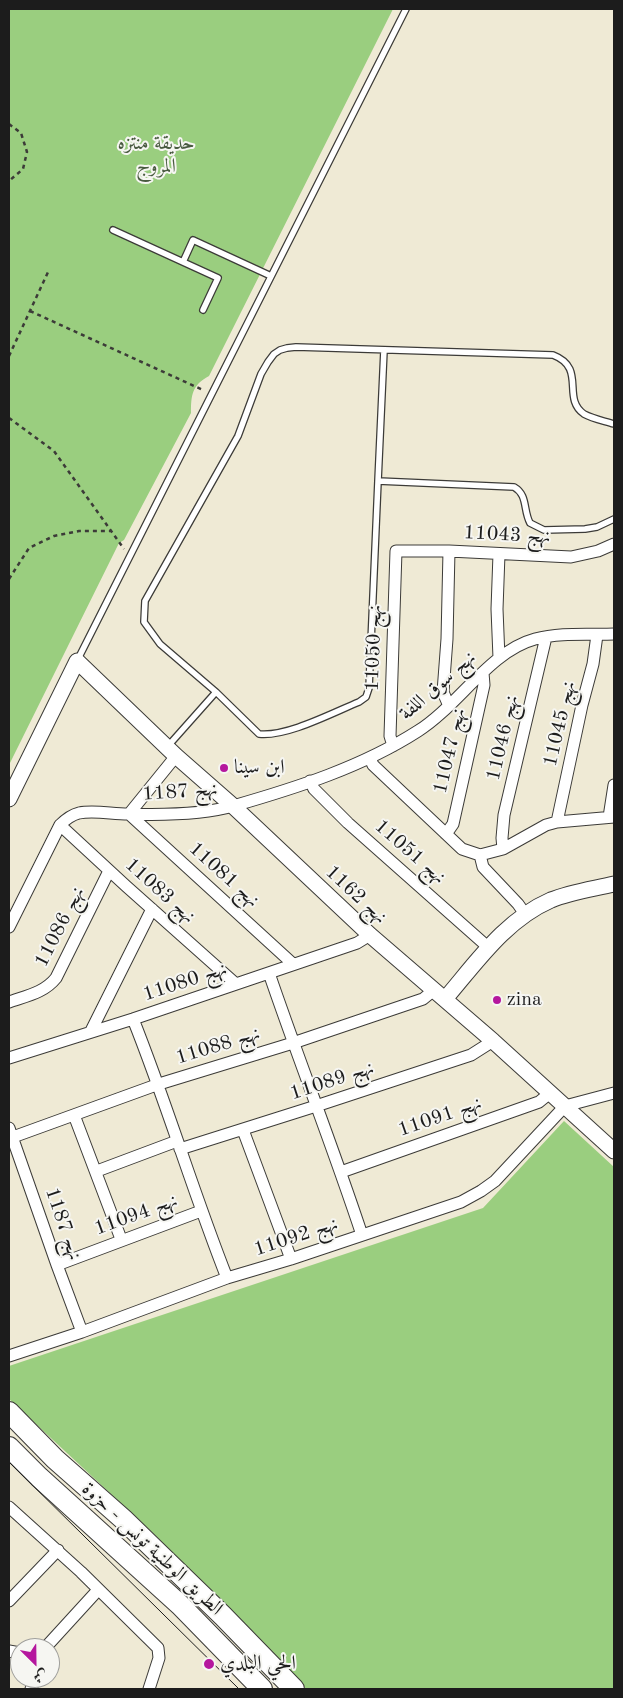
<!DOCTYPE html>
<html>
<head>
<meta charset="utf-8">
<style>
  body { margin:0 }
  #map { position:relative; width:623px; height:1698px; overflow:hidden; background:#efead5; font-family:"Old Standard TT",Amiri,serif }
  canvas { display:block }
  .frame { position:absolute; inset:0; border:10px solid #1c1c1c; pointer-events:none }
  .north { position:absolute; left:10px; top:1638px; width:50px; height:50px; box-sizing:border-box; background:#f6f6f2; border:1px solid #9f9f9c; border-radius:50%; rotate:157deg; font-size:14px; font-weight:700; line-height:20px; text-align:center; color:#1c1c1c }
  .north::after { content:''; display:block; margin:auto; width:18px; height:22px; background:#b5179e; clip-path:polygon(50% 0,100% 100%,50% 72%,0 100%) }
</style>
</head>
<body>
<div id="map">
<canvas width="623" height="1698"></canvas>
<div class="frame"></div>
<div class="north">ش</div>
</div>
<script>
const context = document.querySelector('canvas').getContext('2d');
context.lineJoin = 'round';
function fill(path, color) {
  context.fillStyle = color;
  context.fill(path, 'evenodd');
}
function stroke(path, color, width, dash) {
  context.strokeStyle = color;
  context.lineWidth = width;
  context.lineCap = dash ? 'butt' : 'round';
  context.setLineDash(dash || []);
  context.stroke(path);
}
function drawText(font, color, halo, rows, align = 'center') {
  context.font = font + ' "Old Standard TT",Amiri,serif';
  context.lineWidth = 4;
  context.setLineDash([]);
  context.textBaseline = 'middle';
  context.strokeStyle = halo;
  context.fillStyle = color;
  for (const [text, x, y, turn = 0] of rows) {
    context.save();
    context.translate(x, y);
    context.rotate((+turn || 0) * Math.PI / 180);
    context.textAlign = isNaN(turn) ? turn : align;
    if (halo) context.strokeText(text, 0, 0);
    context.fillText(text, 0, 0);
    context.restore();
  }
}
fill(new Path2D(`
  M 9,9 L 393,9 L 209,376 C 192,385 191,395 191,413 L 124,540 L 119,543 L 9,765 Z
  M 564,1121 L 614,1167 L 614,1689 L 306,1689 L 156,1536 L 9,1399 L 9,1366 L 483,1208 Z`), '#9ace7f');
const service = new Path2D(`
  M 113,230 L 218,278 L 203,310
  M 183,262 L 193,240 L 271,276
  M 614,424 C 605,421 593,419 584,414 C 561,398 587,368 553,355 L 296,347 L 287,348 L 280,350 L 274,354 L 268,362 L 261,374 L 238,436 L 145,601 L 144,622 L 160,644 L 216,692 L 259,734 C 287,737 332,713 359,702 L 366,697 L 369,688 L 378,481 L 514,487 C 528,495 523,510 530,523 L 544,530 L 585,529 L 597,527 L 614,519
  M 378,481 L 384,350
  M 77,661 L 406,9
  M 168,746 L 216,692`);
const minor = new Path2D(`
  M 499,658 L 497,609 L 499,554
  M 449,706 L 443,692 L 447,639 L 449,551
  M 393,746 L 390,736 L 396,551 L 449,551 L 571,557 L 598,551 L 614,544
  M 176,756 L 129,814 L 293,964
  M 370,758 L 373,765 L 462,849 L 480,855 L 483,867 L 518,904 L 525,914
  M 310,781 L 314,789 L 348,823 L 489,948
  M 609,817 L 614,785
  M 557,822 L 582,705 L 593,664 L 597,635
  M 60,825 L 126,886 L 236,984
  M 446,834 L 453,824 L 484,685 L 483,673
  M 503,849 L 502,838 L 504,815 L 546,637
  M 480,855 L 503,849 L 546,825 L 557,822 L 614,817
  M 9,927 L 60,825 C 65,820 71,815 79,813 C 94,810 112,814 128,814 C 160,815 202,815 233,806 C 296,788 362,767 418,731 C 458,706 490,651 535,639 C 561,632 588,635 614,634
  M 269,973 C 299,1061 333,1147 362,1235
  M 9,1002 C 26,996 44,993 56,978 L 109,871
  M 133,1019 C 167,1104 193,1192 227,1278
  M 91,1031 L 152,909
  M 9,1058 L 133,1019 L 357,943 L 370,935
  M 74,1115 L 121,1239
  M 9,1128 L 57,1265 L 82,1332
  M 243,1130 L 291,1259
  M 13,1137 L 159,1084 L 293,1043 L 423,999 L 434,990
  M 180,1149 L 316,1106 L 471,1055 L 493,1041
  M 97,1171 L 177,1141
  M 341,1172 L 539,1102 L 550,1093
  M 57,1265 L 201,1211
  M 9,1356 L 82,1332 L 227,1278 L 291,1259 L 461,1202 L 481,1191 L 495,1181 L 565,1106 L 614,1093
  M 9,1507 L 81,1572 L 158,1648 L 159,1658 L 149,1689
  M 9,1601 L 58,1550
  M 45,1648 L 98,1590
  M 9,1651 L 20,1653
  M 31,1689 L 35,1678`);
const tertiary = new Path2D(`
  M 9,799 L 77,661 L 176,756 L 233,806 L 370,935 L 493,1041 L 614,1151
  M 445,999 C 476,963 505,920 551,900 C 571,892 593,889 614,884`);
const trunk = new Path2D(`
  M 9,1412 L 55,1459 L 123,1519 L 223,1616 L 294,1689
  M 9,1447 L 39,1477 L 180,1605 L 262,1689`);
stroke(service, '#3c3b38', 8);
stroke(minor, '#3c3b38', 13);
stroke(tertiary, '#3c3b38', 17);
stroke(trunk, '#3c3b38', 22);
stroke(new Path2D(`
  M 9,124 L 21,133 L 27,152 L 23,169 L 9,181
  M 30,311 L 203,390
  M 9,356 L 49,270
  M 9,418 L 54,451 L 124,549
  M 9,579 L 29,548 L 54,536 L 79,531 L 111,531`), '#3c3b38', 2.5, [4, 4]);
stroke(service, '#fff', 5.5);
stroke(minor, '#fff', 11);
stroke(tertiary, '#fff', 15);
stroke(trunk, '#fff', 20);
stroke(new Path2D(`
  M 9,1462 L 239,1689`), '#1c1c1c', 1);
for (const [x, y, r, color] of [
  [224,768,5,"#b5179e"],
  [497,1000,5,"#b5179e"],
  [209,1664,6,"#b5179e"]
]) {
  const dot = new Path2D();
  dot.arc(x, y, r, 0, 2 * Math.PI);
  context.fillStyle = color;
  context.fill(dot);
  stroke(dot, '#f6f6f2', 2);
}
drawText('20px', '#485a3f', '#f6f6f2', [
  ["حديقة منتزه",156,144],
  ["المروج",156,167]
]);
drawText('20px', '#1c1c1c', '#f6f6f2', [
  ["نهج 11043",507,535,3],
  ["نهج 11050",374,648,-88],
  ["نهج سوق اللفة",438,686,-41],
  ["نهج 11045",560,724,-77],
  ["نهج 11046",503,738,-77],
  ["نهج 11047",450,751,-77],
  ["نهج 1187",180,792,-4],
  ["نهج 11051",410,852,41],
  ["نهج 11081",224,875,42],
  ["نهج 11083",160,891,42],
  ["نهج 1162",356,895,43],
  ["نهج 11086",60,927,-63],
  ["نهج 11080",185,982,-18],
  ["نهج 11088",218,1046,-17],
  ["نهج 11089",332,1081,-18],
  ["نهج 11091",440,1117,-19],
  ["نهج 11094",136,1215,-20],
  ["نهج 1187",63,1224,71],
  ["نهج 11092",296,1237,-18],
  ["الطريق الوطنية تونس - حزوة",152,1549,43]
]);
drawText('20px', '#1c1c1c', '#f6f6f2', [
  ["ابن سينا",234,768],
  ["zina",507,1000],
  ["الحي البلدي",220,1664]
], 'left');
</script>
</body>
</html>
